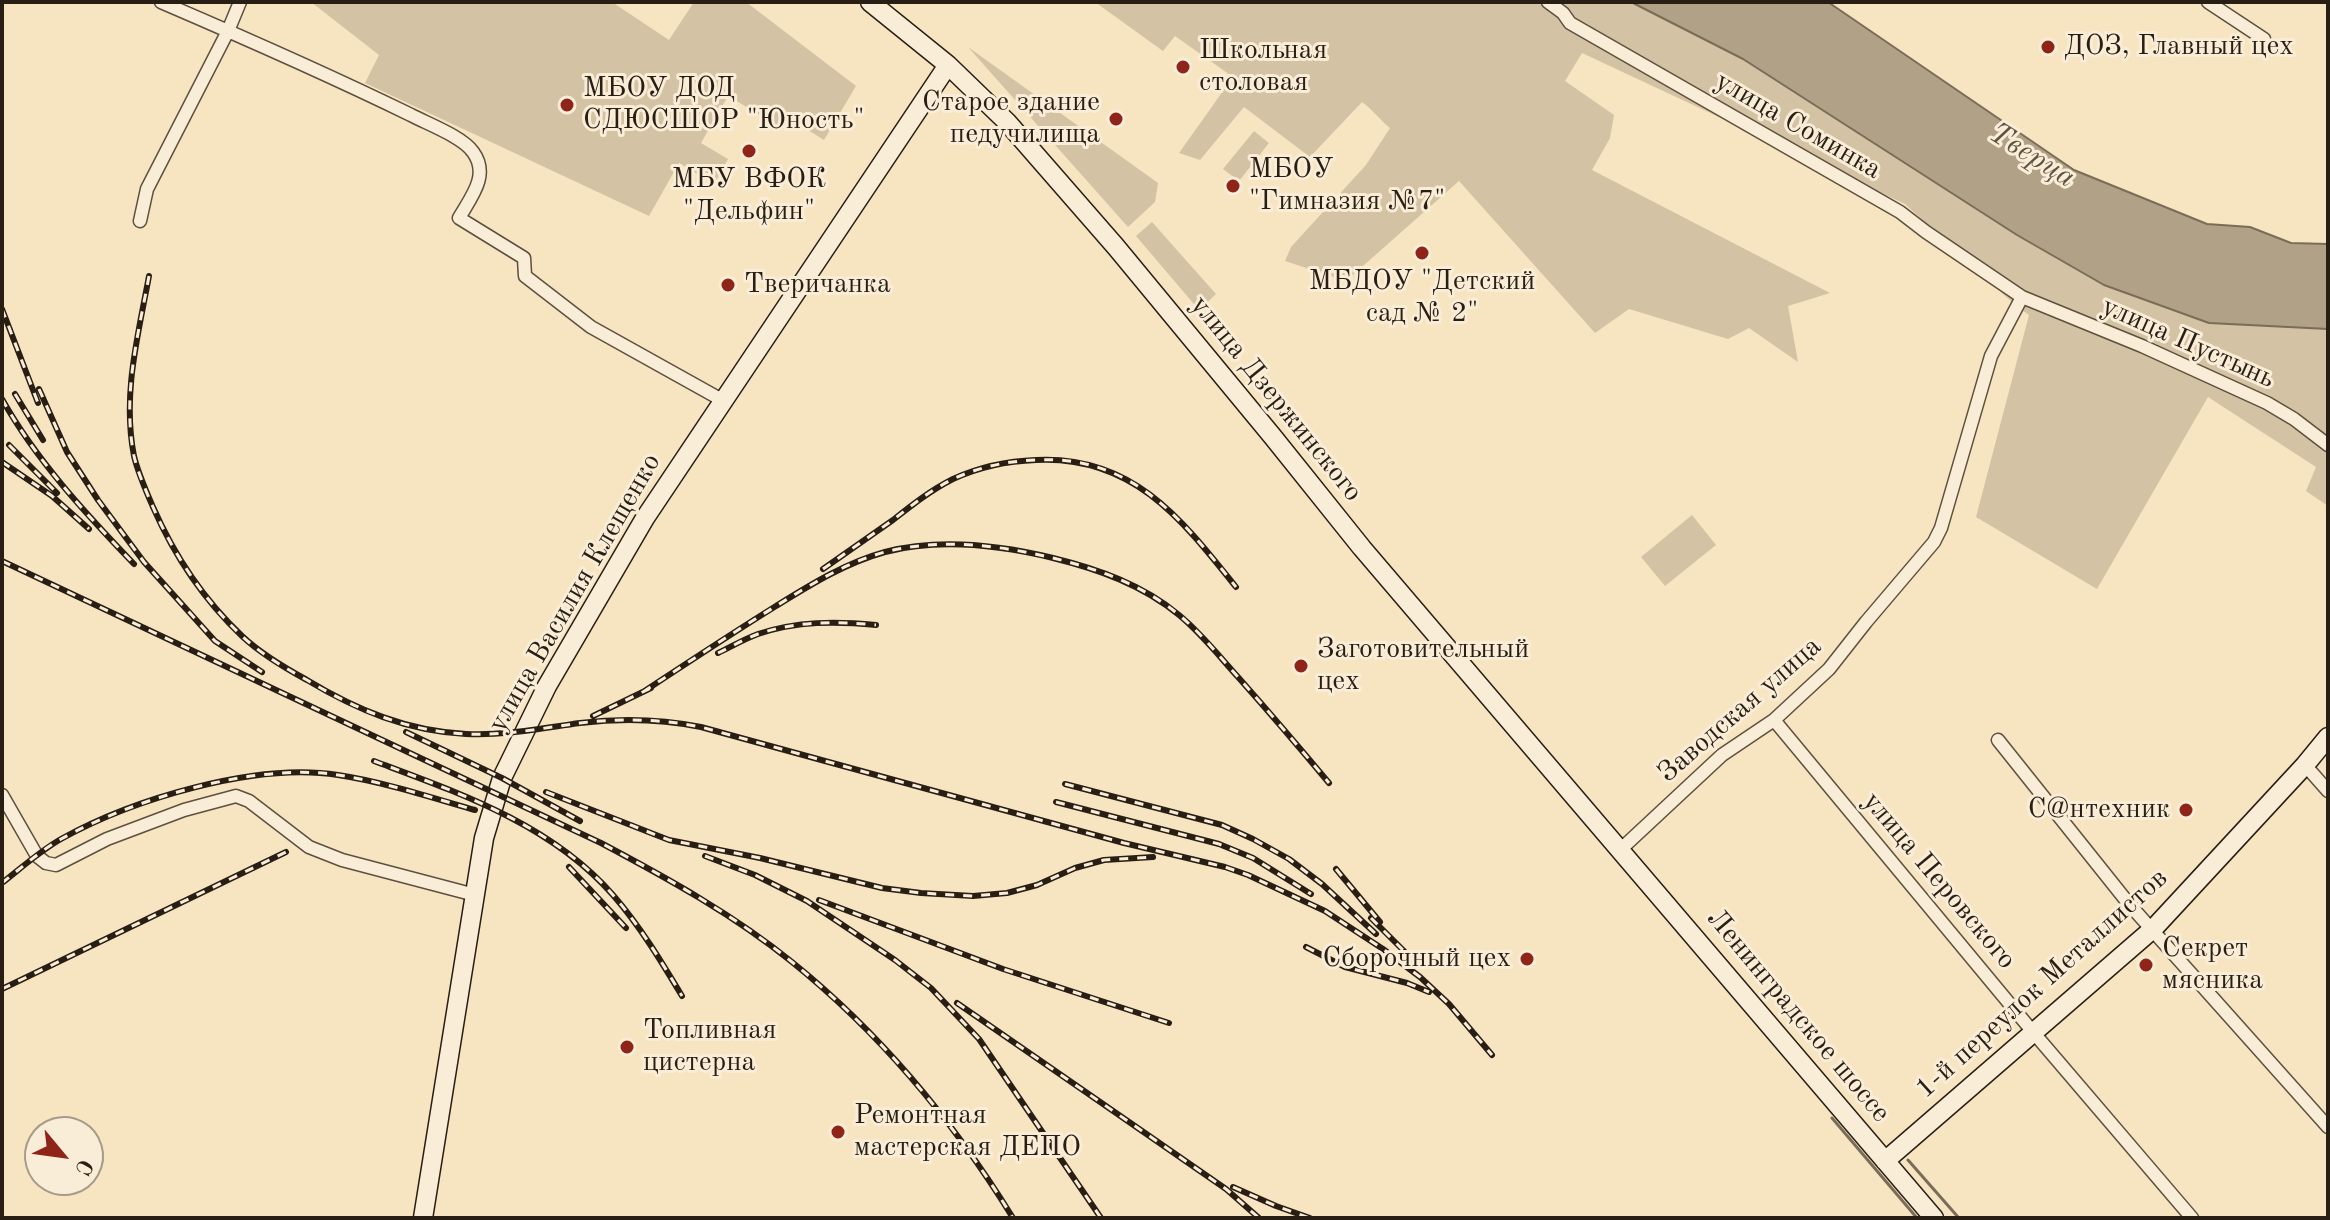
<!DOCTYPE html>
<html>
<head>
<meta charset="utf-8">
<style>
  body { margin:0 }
  #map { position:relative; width:2330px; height:1220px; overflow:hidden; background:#f7e4c1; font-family:"Old Standard TT",serif }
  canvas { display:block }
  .frame { position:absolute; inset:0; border:4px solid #281e14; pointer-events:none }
  .north { position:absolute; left:24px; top:1116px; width:80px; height:80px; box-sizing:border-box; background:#faedd7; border:2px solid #a69a89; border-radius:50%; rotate:119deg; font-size:22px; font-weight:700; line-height:32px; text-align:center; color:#281e14 }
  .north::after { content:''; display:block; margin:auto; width:28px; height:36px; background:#8f2418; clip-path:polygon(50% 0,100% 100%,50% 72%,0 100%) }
</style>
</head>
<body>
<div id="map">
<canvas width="2330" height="1220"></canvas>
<div class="frame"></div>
<div class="north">С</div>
</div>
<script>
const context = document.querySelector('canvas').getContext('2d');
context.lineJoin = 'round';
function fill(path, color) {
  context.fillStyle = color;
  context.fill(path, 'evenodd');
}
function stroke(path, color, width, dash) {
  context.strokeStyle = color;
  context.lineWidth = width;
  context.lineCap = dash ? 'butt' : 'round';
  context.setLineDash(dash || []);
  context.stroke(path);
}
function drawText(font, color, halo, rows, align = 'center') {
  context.font = font + ' "Old Standard TT",serif';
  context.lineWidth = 6;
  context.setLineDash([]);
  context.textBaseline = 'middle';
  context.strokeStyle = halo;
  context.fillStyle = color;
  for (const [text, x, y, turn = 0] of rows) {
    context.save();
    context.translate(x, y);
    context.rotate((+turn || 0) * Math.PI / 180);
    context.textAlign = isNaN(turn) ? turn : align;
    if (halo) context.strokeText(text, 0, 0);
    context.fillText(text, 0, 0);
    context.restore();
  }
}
fill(new Path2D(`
  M 311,2 L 612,2 L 669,40 L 694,2 L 746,2 L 856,86 L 824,140 L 784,115 L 777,125 L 728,96 L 701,143 L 728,159 L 714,184 L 679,163 L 649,216 L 365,83 L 379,55 Z
  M 1095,2 L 1631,2 L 1743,59 L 2017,235 L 2209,323 L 2328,329 L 2328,506 L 2306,491 L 2316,467 L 2208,397 L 2097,589 L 1976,517 L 2029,315 L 2015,305 L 1905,204 L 1582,53 L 1565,81 L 1614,115 L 1610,138 L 1592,170 L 1830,293 L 1788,306 L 1798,362 L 1749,328 L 1728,339 L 1629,309 L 1595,333 L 1459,181 L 1346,281 L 1285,261 L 1291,247 L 1366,165 L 1390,128 C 1380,120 1373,110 1362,102 L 1310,157 L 1244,107 L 1200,160 L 1179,153 L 1233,77 L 1175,36 L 1163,51 Z
  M 968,47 L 1158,183 L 1155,202 L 1128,227 Z
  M 1254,131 L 1269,143 L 1239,181 L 1223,169 Z
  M 1152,222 L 1216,294 L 1199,310 L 1136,236 Z
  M 1692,515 L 1716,545 L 1665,586 L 1641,557 Z`), '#d4c2a4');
const water = new Path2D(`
  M 1631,2 L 1828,2 L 2074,170 L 2207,224 L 2250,227 L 2291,243 L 2328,244 L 2328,329 L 2209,323 L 2104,285 L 2017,235 L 1743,59 Z`);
fill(water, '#b1a186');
stroke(water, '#7a6d58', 2);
stroke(new Path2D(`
  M 1832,1118 L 1917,1218
  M 1908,1160 L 1958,1217`), '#7a6d58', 3);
const street = new Path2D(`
  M 161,2 C 245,38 329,75 411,115 C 428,124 463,137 473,152 C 490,175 471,197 459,218 L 524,258 L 525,276 L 591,327 L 722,400
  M 1548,2 L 1563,13 L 1570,23 L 1900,212 L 1926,232 L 2022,297 L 2142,346 L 2267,403 L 2294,419 L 2328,445
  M 2208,2 L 2264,39
  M 140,221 L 147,189 L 228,31 L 240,2
  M 1774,720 L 2033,1032 L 2192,1218
  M 1998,740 L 2129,904 L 2328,1127
  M 2305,765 L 2328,791
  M 2,795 L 37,856 L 46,863 L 56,865 L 107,839 L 184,810 L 236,796 L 249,801 L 309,847 L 342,860 L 475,895
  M 1620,850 L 1722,755 L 1774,720 L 1829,669 L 1866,622 L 1934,542 L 1941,528 L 1991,356 L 2022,297`);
const secondary = new Path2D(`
  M 870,2 L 948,65 L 1007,122 L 1116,247 L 1273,437 L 1362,548 L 1934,1218
  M 1885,1161 L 2154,928 L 2305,765 L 2328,737
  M 423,1218 L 484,838 L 502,778 L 547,686 L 645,518 L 948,65`);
stroke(street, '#5c503f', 15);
stroke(secondary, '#281e14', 21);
stroke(street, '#faedd7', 12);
stroke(secondary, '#faedd7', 18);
const rail = new Path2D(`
  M 149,276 C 138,336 122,395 134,456 C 138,473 146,491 153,507 C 174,555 204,600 242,636 C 261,654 285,668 307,680 C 357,710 407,731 466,734 C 504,736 543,728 580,723 C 621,718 661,719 701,727 L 1124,843 L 1225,867 L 1248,875 L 1325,911 L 1383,949 L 1420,977 L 1449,1004 L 1492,1055
  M 2,309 L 38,403
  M 39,389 L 67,452 L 98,500 L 144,562 L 215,641 L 262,672
  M 15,394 L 43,440
  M 2,399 C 36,460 86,514 134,564
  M 9,445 L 57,493
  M 2,462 L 52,496 L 89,529
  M 2,561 L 601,843 C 667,878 734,915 792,962 C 880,1033 954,1122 1013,1218
  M 823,569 C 846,553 870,536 893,520 C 912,505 931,490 953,479 C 979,467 1007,461 1036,460 C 1132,455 1181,518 1236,587
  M 718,653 C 731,647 744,639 758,634 C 797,621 836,621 876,625
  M 643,692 C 687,663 731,634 776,606 C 810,585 845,563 885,552 C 939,538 999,545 1053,558 C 1098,569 1143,585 1179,615 C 1201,633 1219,656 1238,677 C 1269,712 1299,747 1329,783
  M 593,716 L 651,688
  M 406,732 L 502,778 L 580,821
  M 374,761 C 459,793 551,824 613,895 C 640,926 661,961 682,996
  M 1065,784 L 1222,825 L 1253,839 L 1289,859 L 1322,884 L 1376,934
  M 546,792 L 669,840 L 760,858 L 882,888 L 921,893 L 973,896 L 1007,893 L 1037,885 L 1075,868 L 1104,860 L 1153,857
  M 1056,802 L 1219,844 L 1253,858 L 1311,894
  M 705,856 L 755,875 L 807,901 L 895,960 L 931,988 L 979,1039 L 1101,1218
  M 569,867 L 626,928
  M 1336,869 L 1380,922
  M 2,883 C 21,868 40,851 61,839 C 133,799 256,762 338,775 C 384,782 430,797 475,810
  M 819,900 L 1003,969 L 1169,1023
  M 1371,918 L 1413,960
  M 1306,947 L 1345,967 L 1407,983 L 1429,992
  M 2,989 L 286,852
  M 957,1003 L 1226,1189 L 1259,1218
  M 1233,1187 L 1276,1206 L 1310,1218`);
stroke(rail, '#281e14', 6);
stroke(rail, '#faedd7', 3, [9]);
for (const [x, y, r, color] of [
  [2048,47,8,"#8f2418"],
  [1183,67,8,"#8f2418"],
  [567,105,8,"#8f2418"],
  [1116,119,8,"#8f2418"],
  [749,151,8,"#8f2418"],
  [1233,186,8,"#8f2418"],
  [1422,253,8,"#8f2418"],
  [728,285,8,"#8f2418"],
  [1301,666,8,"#8f2418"],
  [2186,810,8,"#8f2418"],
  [1527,959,8,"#8f2418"],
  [2146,965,8,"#8f2418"],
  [627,1047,8,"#8f2418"],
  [838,1132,8,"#8f2418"]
]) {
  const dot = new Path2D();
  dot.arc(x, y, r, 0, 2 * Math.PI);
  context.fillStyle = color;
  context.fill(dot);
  stroke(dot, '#faedd7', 3);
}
drawText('28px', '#281e14', '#faedd7', [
  ["ДОЗ, Главный цех",2064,47],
  ["Школьная",1199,51],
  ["столовая",1199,83],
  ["МБОУ ДОД",583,89],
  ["СДЮСШОР \"Юность\"",583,121],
  ["Старое здание",1100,103,"right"],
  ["педучилища",1100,135,"right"],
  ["МБОУ",1249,170],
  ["\"Гимназия №7\"",1249,202],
  ["МБУ ВФОК",749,180,"center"],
  ["\"Дельфин\"",749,212,"center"],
  ["МБДОУ \"Детский",1422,282,"center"],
  ["сад № 2\"",1422,314,"center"],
  ["Тверичанка",744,285],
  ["Заготовительный",1317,650],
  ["цех",1317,682],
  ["С@нтехник",2170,810,"right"],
  ["Секрет",2162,949],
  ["мясника",2162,981],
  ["Сборочный цех",1511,959,"right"],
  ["Топливная",643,1031],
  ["цистерна",643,1063],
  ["Ремонтная",854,1116],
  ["мастерская ДЕПО",854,1148]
], 'left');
drawText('28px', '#281e14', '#faedd7', [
  ["улица Соминка",1798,126,30],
  ["улица Пустынь",2188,343,24],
  ["улица Дзержинского",1276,399,51],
  ["улица Василия Клещенко",575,593,-60],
  ["Заводская улица",1740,710,-41],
  ["улица Перовского",1939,881,50],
  ["1-й переулок Металлистов",2042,984,-42],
  ["Ленинградское шоссе",1798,1016,50]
]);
drawText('italic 30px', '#5f5242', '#faedd7', [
  ["Тверца",2032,156,32]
]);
</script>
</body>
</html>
